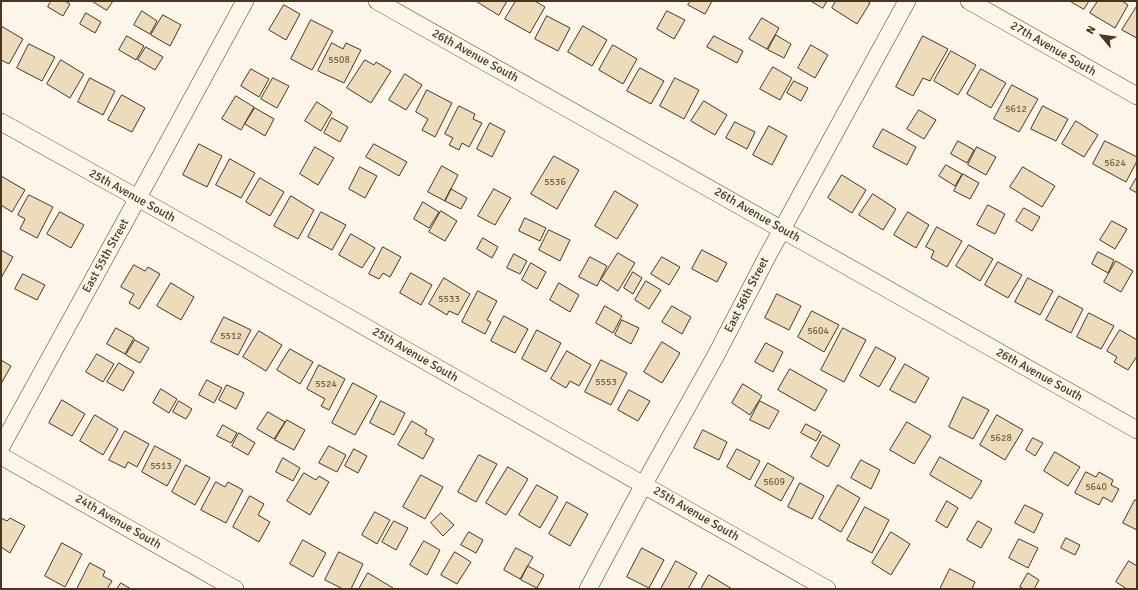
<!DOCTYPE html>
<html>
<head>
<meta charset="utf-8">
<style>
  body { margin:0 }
  #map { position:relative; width:1138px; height:590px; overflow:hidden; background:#fbf6e9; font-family:Signika,sans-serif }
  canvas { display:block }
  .frame { position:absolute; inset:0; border:2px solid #4a3520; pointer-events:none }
  .north { position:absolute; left:1082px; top:16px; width:40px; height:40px; -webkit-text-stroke:3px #fbf6e9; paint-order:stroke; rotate:299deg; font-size:11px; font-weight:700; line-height:16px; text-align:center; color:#4a3520 }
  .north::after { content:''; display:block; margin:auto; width:14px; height:18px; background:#4a3520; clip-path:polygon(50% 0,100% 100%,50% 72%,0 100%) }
</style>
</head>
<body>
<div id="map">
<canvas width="1138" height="590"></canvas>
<div class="frame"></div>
<div class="north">N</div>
</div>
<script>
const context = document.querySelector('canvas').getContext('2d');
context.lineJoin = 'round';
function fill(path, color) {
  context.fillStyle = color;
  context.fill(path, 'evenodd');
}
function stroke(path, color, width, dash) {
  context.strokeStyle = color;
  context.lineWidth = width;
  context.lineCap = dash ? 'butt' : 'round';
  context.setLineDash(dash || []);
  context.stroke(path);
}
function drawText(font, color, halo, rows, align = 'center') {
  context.font = font + ' Signika,sans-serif';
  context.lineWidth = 3;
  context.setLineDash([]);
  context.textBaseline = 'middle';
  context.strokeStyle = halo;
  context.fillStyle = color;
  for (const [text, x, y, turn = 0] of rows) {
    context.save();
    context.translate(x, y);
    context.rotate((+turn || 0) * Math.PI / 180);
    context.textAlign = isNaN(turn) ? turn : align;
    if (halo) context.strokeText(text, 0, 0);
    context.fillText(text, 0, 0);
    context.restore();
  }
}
const building = new Path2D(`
  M 51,1 L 65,1 L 70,4 L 63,16 L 48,7 Z
  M 92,1 L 113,1 L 107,10 Z
  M 476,1 L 507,1 L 499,15 Z
  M 516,1 L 535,1 L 545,7 L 530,33 L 505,19 Z
  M 691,1 L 712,1 L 705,14 L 688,5 Z
  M 811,1 L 827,1 L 823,8 Z
  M 836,1 L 867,1 L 870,3 L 857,24 L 832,8 Z
  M 1070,1 L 1089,1 L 1084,9 Z
  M 1098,1 L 1122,1 L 1128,5 L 1115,28 L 1090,13 Z
  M 284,5 L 300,14 L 286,40 L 269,30 Z
  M 1137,6 L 1137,38 L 1122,30 Z
  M 142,11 L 157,21 L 150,34 L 134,25 Z
  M 667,11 L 685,20 L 674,39 L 657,29 Z
  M 86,13 L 101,22 L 95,33 L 80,24 Z
  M 163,15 L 181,25 L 170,46 L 151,35 Z
  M 547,16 L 570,28 L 558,51 L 535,39 Z
  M 762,18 L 779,28 L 767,49 L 749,39 Z
  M 311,20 L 333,31 L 312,70 L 291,59 Z
  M 1,26 L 23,39 L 9,64 L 1,60 Z
  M 583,26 L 607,40 L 592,66 L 568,52 Z
  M 776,35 L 791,44 L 784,58 L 768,50 Z
  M 127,36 L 144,46 L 136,60 L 119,50 Z
  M 714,36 L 743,51 L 737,63 L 707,47 Z
  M 923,36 L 948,49 L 930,81 L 923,78 L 913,96 L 896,87 Z
  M 332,43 L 343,49 L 346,43 L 361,50 L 344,83 L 318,71 Z
  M 29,44 L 55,57 L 42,81 L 17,68 Z
  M 613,45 L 637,59 L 623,84 L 599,70 Z
  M 811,45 L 828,55 L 815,78 L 798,68 Z
  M 146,47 L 163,57 L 155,70 L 138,60 Z
  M 951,51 L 976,65 L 958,95 L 934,81 Z
  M 61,60 L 84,74 L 70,98 L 47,84 Z
  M 365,60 L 374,65 L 376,62 L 391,71 L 371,103 L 347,88 Z
  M 773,67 L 792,78 L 780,100 L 760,89 Z
  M 640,68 L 664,81 L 651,104 L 627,91 Z
  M 251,69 L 269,79 L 259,97 L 241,86 Z
  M 981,69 L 1006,83 L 991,108 L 967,94 Z
  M 405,74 L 422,85 L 406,110 L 389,100 Z
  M 90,78 L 115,91 L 103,115 L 78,102 Z
  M 273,78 L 289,86 L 277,108 L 261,99 Z
  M 675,78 L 699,90 L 684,119 L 660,106 Z
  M 794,81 L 808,88 L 801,101 L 787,93 Z
  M 1012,85 L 1038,99 L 1019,132 L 994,119 Z
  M 427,90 L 452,103 L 435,137 L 422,130 L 428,119 L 416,112 Z
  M 122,95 L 145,108 L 132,132 L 108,120 Z
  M 236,96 L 254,107 L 241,130 L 222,119 Z
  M 704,101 L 727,115 L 715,135 L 691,121 Z
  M 317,102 L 332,112 L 321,131 L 305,121 Z
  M 459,106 L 475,114 L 473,119 L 482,123 L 469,147 L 462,143 L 459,150 L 449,145 L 453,138 L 445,134 Z
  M 1043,106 L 1068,119 L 1056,141 L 1031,129 Z
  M 255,108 L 274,119 L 265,136 L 245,124 Z
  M 919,110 L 936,120 L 924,139 L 907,129 Z
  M 332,118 L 348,127 L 340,142 L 324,133 Z
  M 1076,121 L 1098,135 L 1084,157 L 1062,144 Z
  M 735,122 L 755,132 L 747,149 L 726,138 Z
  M 490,123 L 505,131 L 492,157 L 477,149 Z
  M 769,126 L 787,136 L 772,165 L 753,155 Z
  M 883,129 L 916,147 L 907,165 L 873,147 Z
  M 958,141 L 974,150 L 967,163 L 951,154 Z
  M 1105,141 L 1137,157 L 1137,161 L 1126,182 L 1093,164 Z
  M 199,144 L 222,156 L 207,187 L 183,175 Z
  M 374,144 L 407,162 L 399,176 L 366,157 Z
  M 315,147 L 334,158 L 318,185 L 300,174 Z
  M 977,147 L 996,157 L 986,175 L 968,165 Z
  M 554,156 L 579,170 L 557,209 L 531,194 Z
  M 230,159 L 255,173 L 241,198 L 216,185 Z
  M 946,165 L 962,174 L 955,186 L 939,176 Z
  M 442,166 L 458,175 L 445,201 L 428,192 Z
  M 360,167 L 377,176 L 365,198 L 349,189 Z
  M 1023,167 L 1055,186 L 1042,207 L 1010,187 Z
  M 963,174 L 979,183 L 970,199 L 954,191 Z
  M 842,175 L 866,190 L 852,213 L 828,198 Z
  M 1,176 L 25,190 L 12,212 L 1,205 Z
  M 1137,177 L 1137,193 L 1130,189 Z
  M 260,178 L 284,192 L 270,216 L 246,202 Z
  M 451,189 L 467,198 L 461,209 L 445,201 Z
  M 494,189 L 511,198 L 495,225 L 478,216 Z
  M 615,191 L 638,205 L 617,239 L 595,226 Z
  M 873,194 L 896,209 L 883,230 L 859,215 Z
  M 29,195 L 53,207 L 37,238 L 20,229 L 25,219 L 18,215 Z
  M 291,196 L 314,210 L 298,239 L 274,226 Z
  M 423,202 L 439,212 L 429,228 L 414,219 Z
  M 988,205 L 1005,214 L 995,234 L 977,225 Z
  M 1024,208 L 1040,217 L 1032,231 L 1016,221 Z
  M 441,211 L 457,221 L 445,241 L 429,232 Z
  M 60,212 L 84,225 L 71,248 L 47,234 Z
  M 321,212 L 346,225 L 332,250 L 308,237 Z
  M 908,212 L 929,225 L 916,248 L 894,235 Z
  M 525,218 L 546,228 L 540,241 L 519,231 Z
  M 1112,221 L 1127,229 L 1115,249 L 1100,240 Z
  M 937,227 L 962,241 L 947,267 L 931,258 L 934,251 L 926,247 Z
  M 549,230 L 570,240 L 560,261 L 539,250 Z
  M 351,234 L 375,248 L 362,268 L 339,255 Z
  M 483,238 L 498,247 L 492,258 L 477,249 Z
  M 969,245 L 993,259 L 980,281 L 956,266 Z
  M 383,247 L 401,257 L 390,277 L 383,273 L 379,279 L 369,274 Z
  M 1,250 L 13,257 L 1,278 Z
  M 702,250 L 727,263 L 717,282 L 692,269 Z
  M 1098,252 L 1114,260 L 1108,273 L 1092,264 Z
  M 618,253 L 635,263 L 618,291 L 601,280 Z
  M 514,254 L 527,261 L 520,274 L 507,268 Z
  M 590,257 L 607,266 L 597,286 L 579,277 Z
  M 662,257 L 680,267 L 669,285 L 651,274 Z
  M 1116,261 L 1133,271 L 1121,292 L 1104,282 Z
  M 998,262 L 1022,275 L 1008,298 L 985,285 Z
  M 531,263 L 546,272 L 537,289 L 522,280 Z
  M 134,265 L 145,271 L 148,267 L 160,274 L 139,309 L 129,303 L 134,294 L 121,287 Z
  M 633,272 L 642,278 L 633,294 L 624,288 Z
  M 411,273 L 432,285 L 421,305 L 400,293 Z
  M 23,274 L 45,285 L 37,300 L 15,289 Z
  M 444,278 L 470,294 L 458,315 L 449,311 L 447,315 L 429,304 Z
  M 1028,278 L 1053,291 L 1040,315 L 1015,302 Z
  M 646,281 L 661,290 L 649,309 L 635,300 Z
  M 171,283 L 194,297 L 181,320 L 157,306 Z
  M 559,283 L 579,295 L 570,312 L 550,300 Z
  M 478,291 L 497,301 L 487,320 L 491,322 L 485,334 L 462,322 Z
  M 777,294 L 801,306 L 789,330 L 765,318 Z
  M 1059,296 L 1083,309 L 1071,333 L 1046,320 Z
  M 605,306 L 622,316 L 613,333 L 596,323 Z
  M 672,306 L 691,317 L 682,334 L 662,322 Z
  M 812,311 L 839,325 L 824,352 L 798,337 Z
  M 1089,313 L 1114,326 L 1101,349 L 1077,337 Z
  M 504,316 L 528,329 L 515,353 L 491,341 Z
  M 224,317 L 251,330 L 238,355 L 211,342 Z
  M 622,320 L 639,328 L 631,344 L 615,335 Z
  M 116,328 L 134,338 L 125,354 L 107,344 Z
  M 843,328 L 866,340 L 844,382 L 821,370 Z
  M 537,330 L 561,343 L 546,372 L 522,359 Z
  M 1120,330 L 1137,340 L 1137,356 L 1128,370 L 1114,362 L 1117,357 L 1107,351 Z
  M 259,331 L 282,345 L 266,371 L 243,357 Z
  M 135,340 L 149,348 L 140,363 L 126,355 Z
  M 662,342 L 680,353 L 662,383 L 644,372 Z
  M 766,343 L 783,352 L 773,372 L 755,362 Z
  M 876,347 L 896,358 L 879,387 L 860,376 Z
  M 290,349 L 313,362 L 300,384 L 277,370 Z
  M 567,351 L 591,365 L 579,386 L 570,381 L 566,388 L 551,379 Z
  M 97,354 L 114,364 L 103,382 L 86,372 Z
  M 1,360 L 11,366 L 1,384 Z
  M 601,360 L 627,373 L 611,405 L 585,392 Z
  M 119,363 L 134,372 L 123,391 L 107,382 Z
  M 905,364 L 929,378 L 915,403 L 890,390 Z
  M 319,365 L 345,379 L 329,410 L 321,406 L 325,399 L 307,389 Z
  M 790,369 L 827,390 L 815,411 L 778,390 Z
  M 207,380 L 222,388 L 214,403 L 199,395 Z
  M 353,383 L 377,396 L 355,435 L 332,423 Z
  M 743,384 L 762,396 L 750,415 L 732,403 Z
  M 227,385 L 244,393 L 236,409 L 219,400 Z
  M 161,389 L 177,399 L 169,413 L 153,403 Z
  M 629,390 L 650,401 L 638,421 L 618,410 Z
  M 963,397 L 989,410 L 973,439 L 949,427 Z
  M 62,400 L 85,414 L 72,436 L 49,423 Z
  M 179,401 L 192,409 L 186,419 L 173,412 Z
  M 381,401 L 405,413 L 394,435 L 370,423 Z
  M 760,401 L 779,411 L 769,429 L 750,420 Z
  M 268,412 L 285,422 L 274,439 L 257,429 Z
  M 95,415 L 118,429 L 103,455 L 80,441 Z
  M 997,415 L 1023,430 L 1005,460 L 980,445 Z
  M 287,420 L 305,430 L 294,450 L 275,440 Z
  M 412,421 L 427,430 L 425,434 L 434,439 L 423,459 L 398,445 Z
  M 907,422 L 931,436 L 914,464 L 890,450 Z
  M 806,424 L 821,432 L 816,441 L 801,433 Z
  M 223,425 L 237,433 L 231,443 L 217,436 Z
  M 703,430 L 727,442 L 719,460 L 694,448 Z
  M 125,431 L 149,444 L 137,467 L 128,462 L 125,468 L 109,460 Z
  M 239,433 L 255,443 L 248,455 L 232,446 Z
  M 823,435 L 840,445 L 828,467 L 811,457 Z
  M 1033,438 L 1043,443 L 1035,456 L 1026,450 Z
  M 155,446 L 181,460 L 167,486 L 142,472 Z
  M 329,446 L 346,455 L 337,472 L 319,463 Z
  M 354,449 L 367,456 L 358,473 L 345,466 Z
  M 737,449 L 760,461 L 750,480 L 727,467 Z
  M 1055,452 L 1080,467 L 1068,486 L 1044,471 Z
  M 479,455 L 497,464 L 476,502 L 458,492 Z
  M 940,457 L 982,481 L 971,499 L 930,475 Z
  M 283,458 L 300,468 L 293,481 L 276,472 Z
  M 861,460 L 880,470 L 871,489 L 851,478 Z
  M 768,463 L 794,478 L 781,501 L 755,486 Z
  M 186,465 L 210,478 L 195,505 L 172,492 Z
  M 508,467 L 528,479 L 506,515 L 486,503 Z
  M 1086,472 L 1096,477 L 1099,472 L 1113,480 L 1111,485 L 1119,489 L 1112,502 L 1103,497 L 1099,505 L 1075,493 Z
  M 304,473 L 316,480 L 319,476 L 329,482 L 310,515 L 287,501 Z
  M 421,475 L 443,487 L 425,519 L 403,507 Z
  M 216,482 L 225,487 L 228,482 L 243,490 L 226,523 L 201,510 Z
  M 800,483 L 824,496 L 812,519 L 788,507 Z
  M 537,485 L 558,497 L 540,528 L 519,515 Z
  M 838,485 L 860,498 L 841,532 L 819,519 Z
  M 250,496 L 264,504 L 258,515 L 270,522 L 259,542 L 233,527 Z
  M 1135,500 L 1137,501 L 1137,530 L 1123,523 Z
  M 947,501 L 958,508 L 947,528 L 936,521 Z
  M 567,502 L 588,514 L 570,546 L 549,534 Z
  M 1025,505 L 1043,514 L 1034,533 L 1015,523 Z
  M 865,507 L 889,520 L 872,553 L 847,540 Z
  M 375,512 L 390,520 L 377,544 L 362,535 Z
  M 441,513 L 454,525 L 443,536 L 431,523 Z
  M 1,518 L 7,521 L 10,518 L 25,526 L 10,553 L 1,547 Z
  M 394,521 L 408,528 L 396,550 L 382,542 Z
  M 978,521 L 992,529 L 981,548 L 967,540 Z
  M 469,532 L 483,540 L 476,553 L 461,545 Z
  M 891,532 L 910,544 L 891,575 L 872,563 Z
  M 1066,538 L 1080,545 L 1075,555 L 1061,548 Z
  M 1019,539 L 1038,548 L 1028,568 L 1009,558 Z
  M 303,540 L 326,553 L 313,577 L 290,564 Z
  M 424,541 L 440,550 L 427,575 L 410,565 Z
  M 62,543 L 82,554 L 65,587 L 45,576 Z
  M 516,548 L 533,557 L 520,579 L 504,570 Z
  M 642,548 L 664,560 L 649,588 L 627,577 Z
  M 339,552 L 363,564 L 351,589 L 343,589 L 325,580 Z
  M 455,552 L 471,562 L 457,584 L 441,575 Z
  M 676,561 L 697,573 L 688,589 L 661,589 Z
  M 1129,561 L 1137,566 L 1137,589 L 1127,589 L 1116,582 Z
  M 90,563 L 105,571 L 103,576 L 112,581 L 107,589 L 77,589 Z
  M 528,566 L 544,575 L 537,588 L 521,580 Z
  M 950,569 L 975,582 L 972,589 L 940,589 Z
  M 368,573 L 393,588 L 393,589 L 359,589 Z
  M 1028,573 L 1039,580 L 1034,589 L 1024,589 L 1020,587 Z
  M 709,575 L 732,589 L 701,589 Z
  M 121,583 L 131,589 L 117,589 Z`);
fill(building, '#ecdcbc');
stroke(building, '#4a3520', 1);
const street = new Path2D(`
  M 377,1 L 1137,430
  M 969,1 L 1137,96
  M 1,122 L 152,206 L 827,589
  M 1,447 L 146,183 L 245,1
  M 1,456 L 235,589
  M 588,589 L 644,484 L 715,357 L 768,255 L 907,1`);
stroke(street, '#4a3520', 18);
stroke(street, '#fbf6e9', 17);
drawText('10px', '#725f47', null, [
  ["5508",339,60],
  ["5612",1016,109],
  ["5624",1115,163],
  ["5536",555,182],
  ["5533",449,299],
  ["5604",818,331],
  ["5512",231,336],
  ["5553",606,382],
  ["5524",326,384],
  ["5628",1001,438],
  ["5513",161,466],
  ["5609",774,482],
  ["5640",1096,487]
]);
drawText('12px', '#4a3520', '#fbf6e9', [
  ["27th Avenue South",1053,49,30],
  ["26th Avenue South",475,56,29],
  ["25th Avenue South",132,196,29],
  ["26th Avenue South",757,215,30],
  ["East 55th Street",106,256,-61],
  ["East 56th Street",747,295,-63],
  ["25th Avenue South",415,355,30],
  ["26th Avenue South",1039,375,29],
  ["25th Avenue South",696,514,30],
  ["24th Avenue South",118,522,30]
]);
</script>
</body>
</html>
